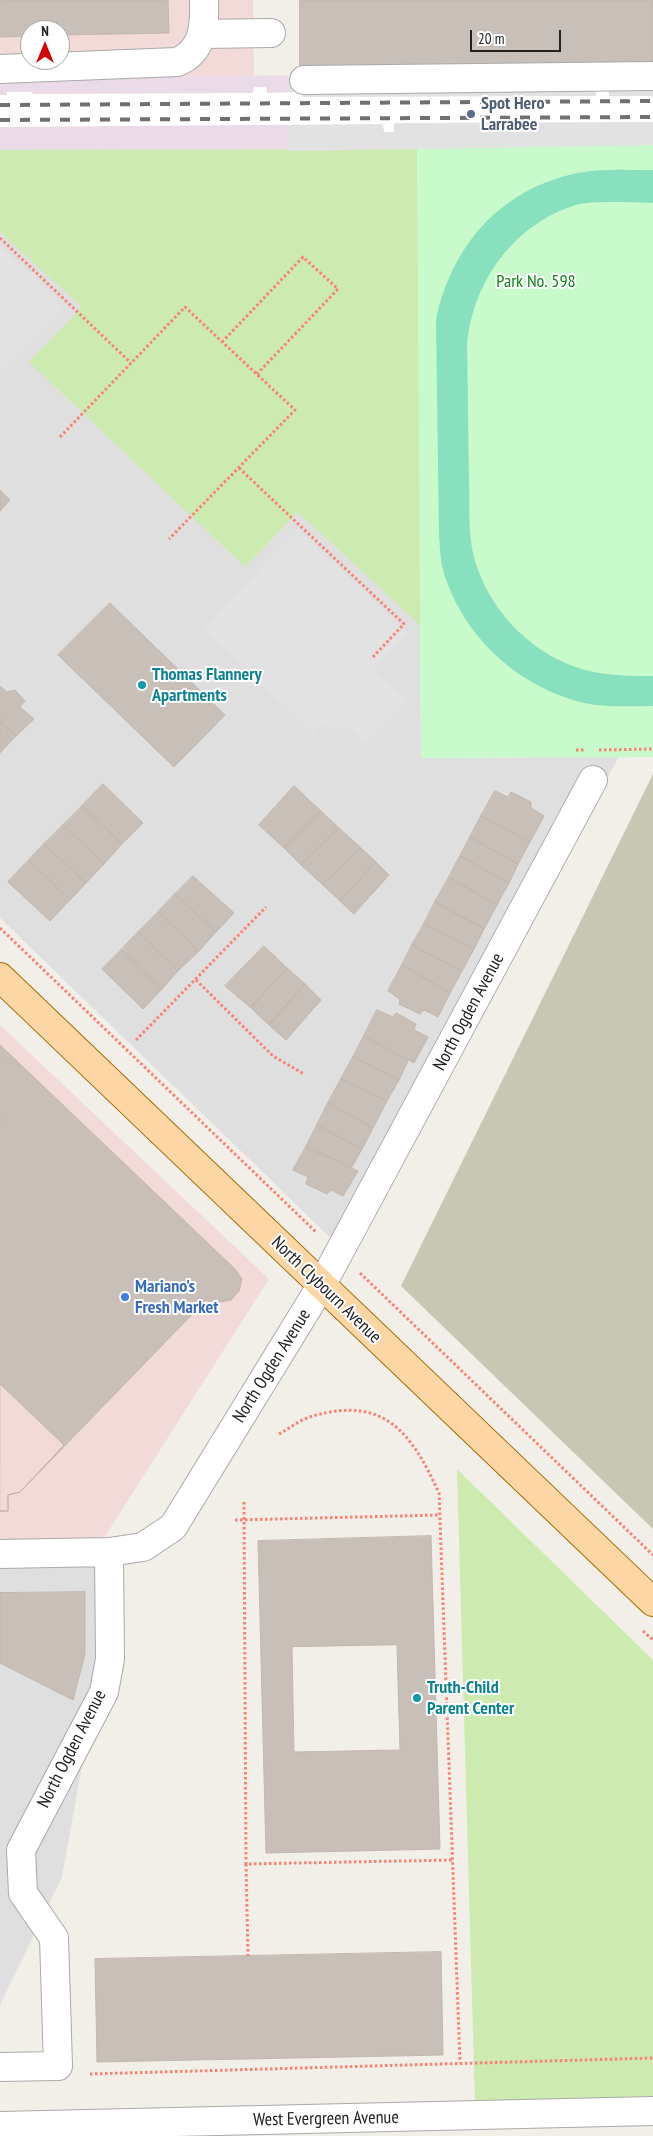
<!DOCTYPE html>
<html>
<head>
<meta charset="utf-8">
<style>
  body { margin:0 }
  #map { position:relative; width:653px; height:2136px; overflow:hidden; background:#f2efe9; font-family:"PT Sans Narrow",sans-serif }
  canvas { display:block }
  .north { position:absolute; left:20px; top:20px; width:50px; height:50px; box-sizing:border-box; background:#fff; border:1px solid #a7a7a7; border-radius:50%; rotate:0deg; font-size:14px; font-weight:700; line-height:20px; text-align:center; color:#222 }
  .north::after { content:''; display:block; margin:auto; width:18px; height:22px; background:#d40000; clip-path:polygon(50% 0,100% 100%,50% 72%,0 100%) }
  .scale { position:absolute; left:470px; top:30px; width:91px; height:22px; box-sizing:border-box; border:2px solid #222; border-top:0; padding-left:6px; font-size:15px; line-height:18px; white-space:nowrap; color:#222; -webkit-text-stroke:4px #fff; paint-order:stroke }
</style>
</head>
<body>
<div id="map">
<canvas width="653" height="2136"></canvas>
<div class="north">N</div>
<div class="scale">20 m</div>
</div>
<script>
const context = document.querySelector('canvas').getContext('2d');
context.lineJoin = 'round';
function fill(path, color) {
  context.fillStyle = color;
  context.fill(path, 'evenodd');
}
function stroke(path, color, width, dash) {
  context.strokeStyle = color;
  context.lineWidth = width;
  context.lineCap = dash ? 'butt' : 'round';
  context.setLineDash(dash || []);
  context.stroke(path);
}
function drawText(font, color, halo, rows, align = 'center') {
  context.font = font + ' "PT Sans Narrow",sans-serif';
  context.lineWidth = 4;
  context.setLineDash([]);
  context.textBaseline = 'middle';
  context.strokeStyle = halo;
  context.fillStyle = color;
  for (const [text, x, y, turn = 0] of rows) {
    context.save();
    context.translate(x, y);
    context.rotate((+turn || 0) * Math.PI / 180);
    context.textAlign = isNaN(turn) ? turn : align;
    if (halo) context.strokeText(text, 0, 0);
    context.fillText(text, 0, 0);
    context.restore();
  }
}
fill(new Path2D(`
  M 417,149 L 421,758 L 619,757 L 341,1248 L 0,918 L 0,150 Z
  M 95,1552 L 99,1671 L 62,1877 L 0,2005 L 0,1554 Z`), '#e0dfdf');
fill(new Path2D(`
  M 0,0 L 253,0 L 254,76 L 0,79 ZM 30,30 L 60,30 L 60,60 L 30,60 Z
  M 0,1025 L 269,1279 L 95,1552 L 0,1554 Z`), '#f2dad9');
fill(new Path2D(`
  M 288,75 L 289,83 L 653,80 L 653,145 L 289,151 L 0,150 L 0,79 Z`), '#ebdbe8');
fill(new Path2D(`
  M 653,774 L 653,1529 L 401,1286 Z`), '#c7c7b4');
fill(new Path2D(`
  M 417,149 L 421,626 L 298,512 L 245,567 L 29,362 L 82,307 L 0,232 L 0,150 Z
  M 457,1469 L 653,1660 L 653,2102 L 475,2105 Z`), '#cdebb0');
fill(new Path2D(`
  M 653,145 L 653,757 L 421,758 L 417,149 Z`), '#c8facc');
fill(new Path2D(`
  M 653,170 L 653,203 C 633,203 594,200 576,205 C 514,224 473,281 467,345 C 468,389 468,433 469,477 C 470,507 467,539 477,567 C 494,616 535,656 585,670 C 607,676 631,676 653,676 L 653,706 C 629,706 604,708 580,702 C 516,685 462,635 443,570 C 440,559 440,546 439,535 L 436,320 C 451,247 499,191 573,174 C 599,168 627,170 653,170 Z`), '#88e0be');
fill(new Path2D(`
  M 653,80 L 653,145 L 289,151 L 288,83 Z
  M 0,246 L 65,307 L 0,373 Z
  M 298,529 L 408,633 L 373,670 L 407,700 L 366,744 L 350,729 L 319,726 L 313,733 L 203,629 Z`), '#e2e2e2');
fill(new Path2D(`
  M 254,87 L 266,87 L 267,93 L 302,92 L 303,97 L 596,96 L 596,87 L 608,87 L 609,96 L 653,96 L 653,122 L 394,123 L 394,132 L 384,132 L 383,124 L 0,127 L 0,95 L 7,95 L 7,92 L 32,92 L 33,94 L 253,93 Z`), '#fff');
const building = new Path2D(`
  M 0,0 L 168,0 L 169,33 L 60,35 L 60,30 L 30,30 L 30,36 L 0,37 Z
  M 300,0 L 653,0 L 653,67 L 300,74 Z
  M 0,490 L 10,500 L 0,511 Z
  M 110,603 L 225,715 L 174,767 L 58,655 Z
  M 0,686 L 7,692 L 15,690 L 25,701 L 20,707 L 34,719 L 16,736 L 0,722 Z
  M 0,722 L 16,736 L 0,753 Z
  M 103,784 L 143,823 L 122,844 L 82,806 Z
  M 294,786 L 321,811 L 284,848 L 259,825 Z
  M 495,791 L 508,797 L 511,792 L 531,802 L 531,808 L 544,816 L 530,842 L 481,816 Z
  M 82,806 L 122,844 L 104,864 L 63,825 Z
  M 321,811 L 339,828 L 301,865 L 284,848 Z
  M 481,816 L 530,842 L 518,864 L 470,837 Z
  M 63,825 L 104,864 L 86,883 L 44,844 Z
  M 339,828 L 361,848 L 323,885 L 301,865 Z
  M 470,837 L 518,864 L 509,883 L 460,856 Z
  M 44,844 L 86,883 L 70,900 L 29,860 Z
  M 361,848 L 376,862 L 340,901 L 323,885 Z
  M 460,856 L 509,883 L 497,905 L 449,877 Z
  M 29,860 L 70,900 L 50,921 L 8,882 Z
  M 376,862 L 389,875 L 354,914 L 340,901 Z
  M 193,876 L 234,913 L 216,932 L 175,894 Z
  M 449,877 L 497,905 L 484,929 L 435,902 Z
  M 175,894 L 216,932 L 199,951 L 158,912 Z
  M 435,902 L 484,929 L 474,949 L 424,924 Z
  M 158,912 L 199,951 L 178,971 L 138,932 Z
  M 424,924 L 474,949 L 462,971 L 412,945 Z
  M 138,932 L 178,971 L 162,989 L 121,950 Z
  M 412,945 L 462,971 L 450,993 L 402,965 Z
  M 264,946 L 287,968 L 251,1008 L 225,986 Z
  M 121,950 L 162,989 L 143,1009 L 102,969 Z
  M 402,965 L 450,993 L 438,1017 L 424,1010 L 420,1014 L 399,1004 L 400,999 L 388,991 Z
  M 287,968 L 305,984 L 269,1025 L 251,1008 Z
  M 305,984 L 321,1000 L 286,1040 L 269,1025 Z
  M 377,1010 L 393,1017 L 396,1013 L 416,1024 L 414,1030 L 428,1037 L 414,1063 L 364,1036 Z
  M 364,1036 L 408,1061 L 399,1080 L 353,1057 Z
  M 0,1045 L 235,1269 L 242,1279 L 239,1291 L 231,1300 L 214,1303 L 206,1300 L 20,1492 L 8,1495 L 8,1511 L 0,1511 Z
  M 353,1057 L 399,1080 L 387,1101 L 341,1079 Z
  M 341,1079 L 387,1101 L 373,1128 L 328,1103 Z
  M 328,1103 L 373,1128 L 362,1149 L 317,1125 Z
  M 317,1125 L 362,1149 L 352,1167 L 306,1147 Z
  M 306,1147 L 358,1171 L 343,1196 L 331,1190 L 327,1194 L 306,1184 L 308,1177 L 293,1170 Z
  M 0,1384 L 64,1445 L 20,1492 L 8,1495 L 8,1511 L 0,1511 Z
  M 431,1536 L 440,1849 L 266,1853 L 258,1541 ZM 397,1645 L 400,1750 L 294,1752 L 292,1647 Z
  M 85,1592 L 85,1654 L 73,1700 L 0,1663 L 0,1593 Z
  M 441,1952 L 443,2055 L 97,2062 L 95,1959 Z`);
fill(building, '#c7bfb8');
stroke(building, '#c4b6ab', 1);
const minor = new Path2D(`
  M 202,34 L 271,33
  M 0,69 L 177,62 C 203,52 205,25 204,0
  M 304,80 L 653,76
  M 0,1554 L 109,1552 L 143,1547 L 173,1527 L 321,1286 L 593,780
  M 0,2067 L 58,2066 L 54,1938 L 23,1893 L 21,1850 L 104,1692 L 110,1659 L 109,1552
  M 0,2126 L 653,2111`);
const major = new Path2D(`
  M 0,977 L 653,1602`);
stroke(minor, '#a9a9a9', 30);
stroke(major, '#a06b00', 30);
stroke(new Path2D(`
  M 0,238 L 131,363
  M 222,342 L 303,257 L 338,289 L 257,374
  M 60,437 L 185,307 L 295,410 L 169,539
  M 239,468 L 404,624 L 372,658
  M 576,750 L 585,750
  M 599,750 L 653,749
  M 0,928 L 317,1233
  M 196,980 L 273,1056 L 304,1074
  M 136,1040 L 266,907
  M 360,1273 L 653,1555
  M 279,1434 C 290,1428 301,1419 313,1416 C 385,1395 412,1434 439,1493 L 460,2063
  M 244,1502 L 246,1864 L 452,1860
  M 235,1520 L 439,1515
  M 643,1631 L 653,1640
  M 246,1864 L 248,1956
  M 90,2074 L 653,2058`), '#fa8072', 3, [2.5, 2.5]);
stroke(minor, '#fff', 28);
stroke(major, '#fcd6a4', 28);
stroke(new Path2D(`
  M 0,105 L 653,101
  M 0,120 L 653,117`), '#707070', 4, [10, 10]);
for (const [x, y, r, color] of [
  [471,114,5,"#5c6f8a"],
  [142,685,5,"#0f9aa8"],
  [125,1297,5,"#3f7fe0"],
  [417,1698,5,"#0f9aa8"]
]) {
  const dot = new Path2D();
  dot.arc(x, y, r, 0, 2 * Math.PI);
  context.fillStyle = color;
  context.fill(dot);
  stroke(dot, '#fff', 2);
}
drawText('bold 18px', '#4e5e75', '#fff', [
  ["Spot Hero",481,104],
  ["Larrabee",481,125]
], 'left');
drawText('18px', '#0c8416', '#fff', [
  ["Park No. 598",536,282]
]);
drawText('bold 18px', '#0d838f', '#fff', [
  ["Thomas Flannery",152,675],
  ["Apartments",152,696],
  ["Truth-Child",427,1688],
  ["Parent Center",427,1709]
], 'left');
drawText('18px', '#222', '#fff', [
  ["North Ogden Avenue",469,1012,-62],
  ["North Clybourn Avenue",326,1290,44],
  ["North Ogden Avenue",272,1366,-58],
  ["North Ogden Avenue",72,1749,-63],
  ["West Evergreen Avenue",326,2119,-1]
]);
drawText('bold 18px', '#366cbe', '#fff', [
  ["Mariano's",135,1287],
  ["Fresh Market",135,1308]
], 'left');
</script>
</body>
</html>
